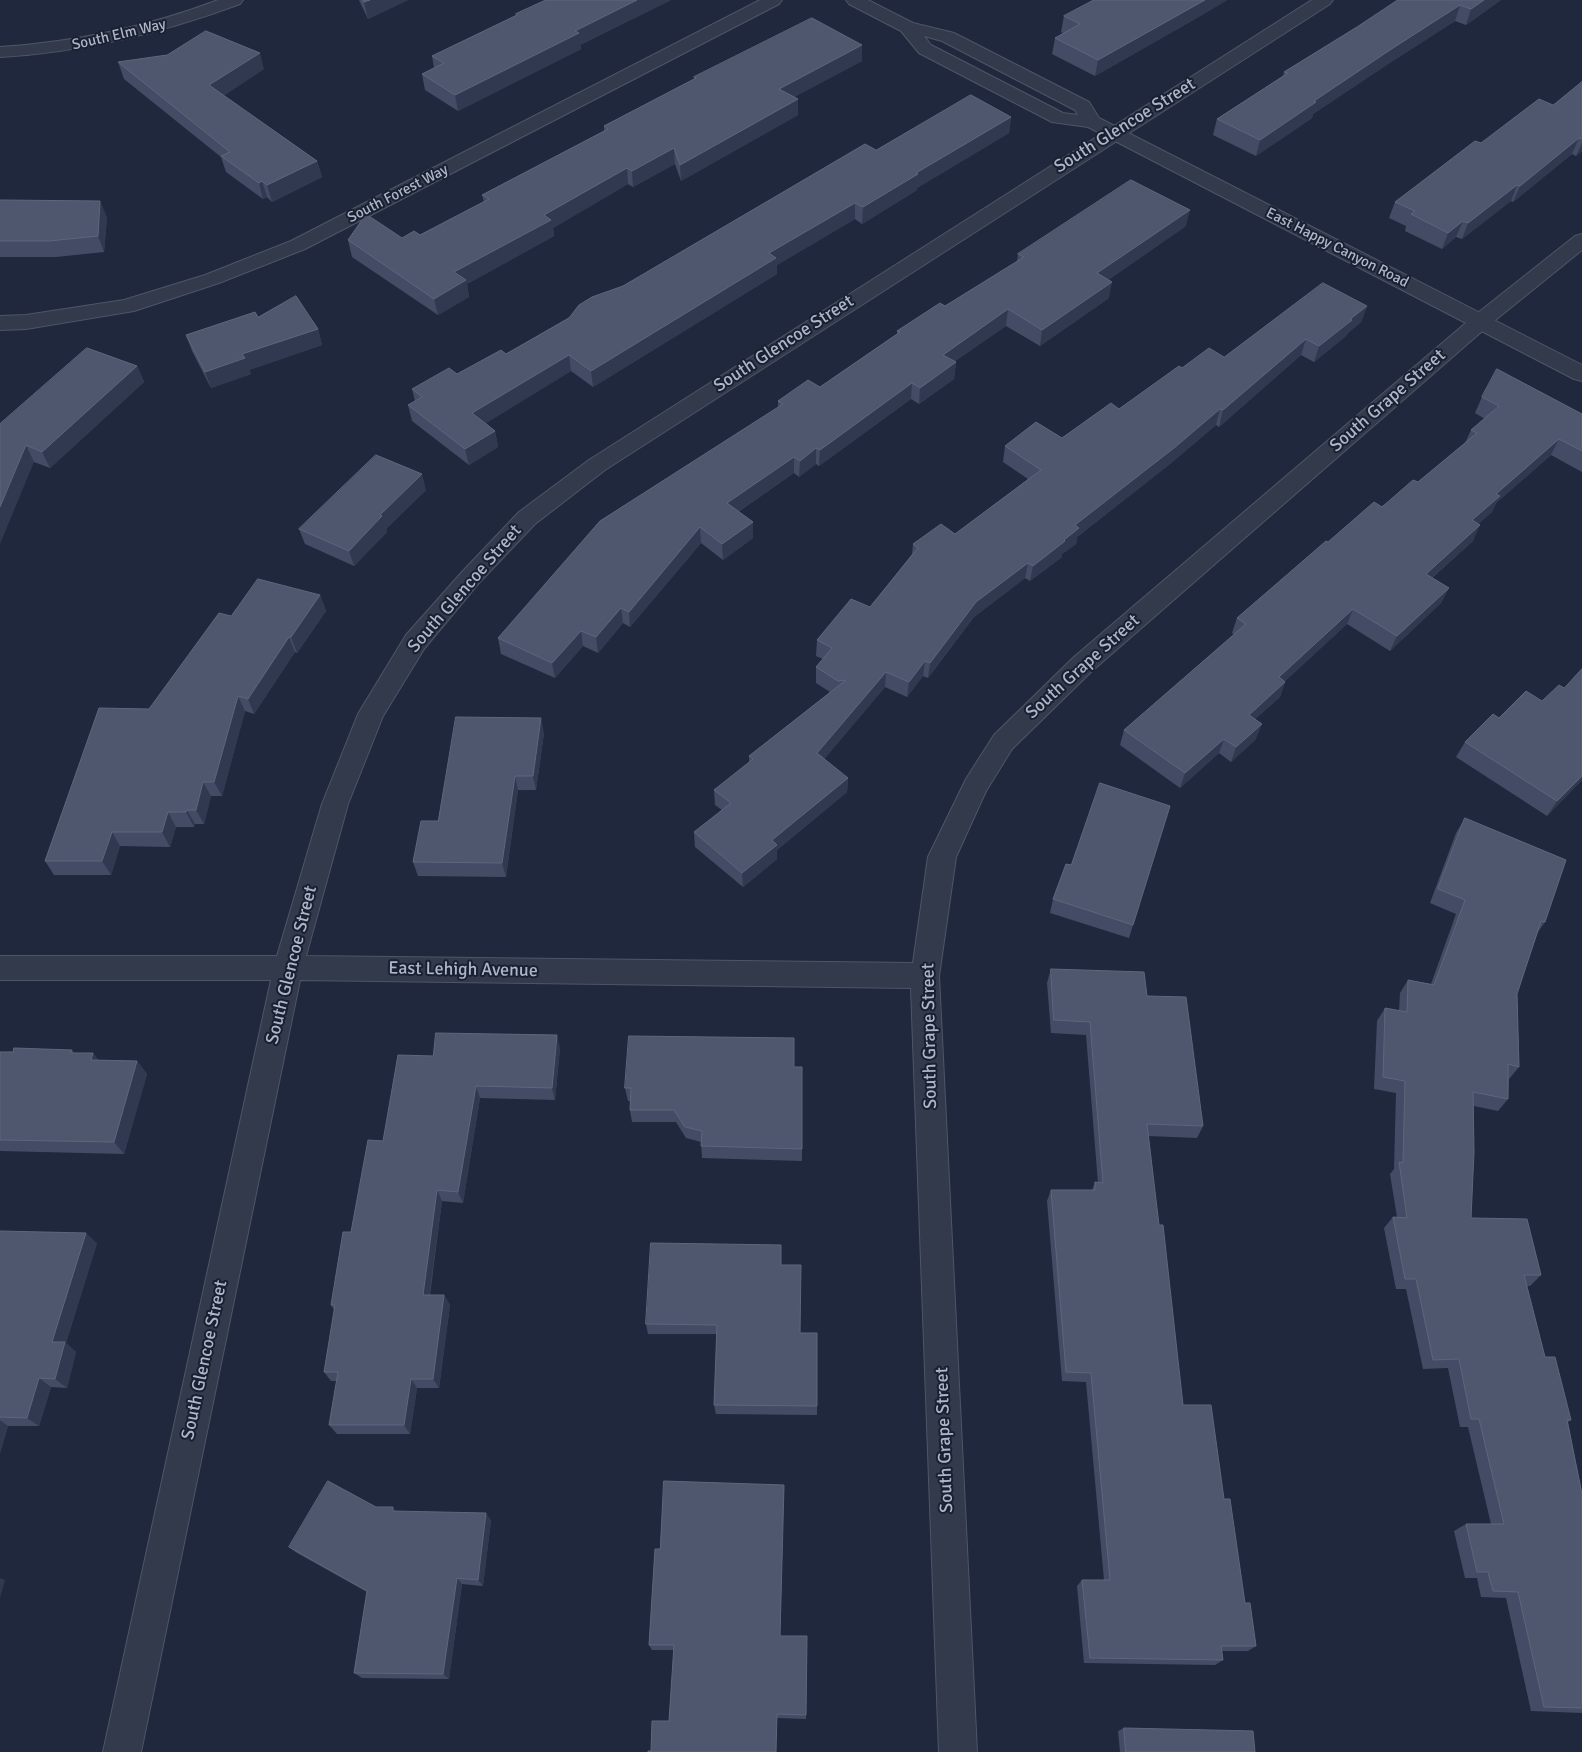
<!DOCTYPE html>
<html>
<head>
<meta charset="utf-8">
<style>
  body { margin:0 }
  canvas { display:block; background:#1f283c }
</style>
</head>
<body>
<canvas width="1582" height="1752"></canvas>
<script>
const context = document.querySelector('canvas').getContext('2d');
context.lineJoin = 'round';
function stroke(path, color, width, dash) {
  context.strokeStyle = color;
  context.lineWidth = width;
  context.lineCap = dash ? 'butt' : 'round';
  context.setLineDash(dash || []);
  context.stroke(path);
}
function fill(path, color) {
  context.fillStyle = color;
  context.fill(path, 'evenodd');
}
function drawText(font, color, halo, rows, align = 'center') {
  context.font = font + ' Signika,sans-serif';
  context.lineWidth = 4;
  context.setLineDash([]);
  context.textBaseline = 'middle';
  context.strokeStyle = halo;
  context.fillStyle = color;
  for (const [text, x, y, turn = 0] of rows) {
    context.save();
    context.translate(x, y);
    context.rotate((+turn || 0) * Math.PI / 180);
    context.textAlign = isNaN(turn) ? turn : align;
    if (halo) context.strokeText(text, 0, 0);
    context.fillText(text, 0, 0);
    context.restore();
  }
}
const minor = new Path2D(`
  M 218,0 L 243,0 L 240,4 C 162,33 84,52 0,57 L 0,47 C 76,42 147,27 218,0 Z
  M 760,0 L 782,0 L 779,4 L 305,249 L 219,283 L 134,311 L 26,329 L 0,330 L 0,316 L 26,315 L 124,300 L 205,275 L 291,241 Z
  M 1312,0 L 1333,0 L 1330,4 L 605,470 L 535,524 L 478,584 L 424,649 L 383,716 L 348,804 L 306,956 L 913,963 L 928,857 L 966,779 L 994,735 L 1074,657 L 1474,316 L 1575,236 L 1582,234 L 1582,250 L 1488,326 L 1092,671 L 1012,749 L 986,791 L 956,857 L 939,976 L 977,1752 L 939,1752 L 911,988 L 300,980 L 141,1752 L 103,1752 L 271,980 L 0,980 L 0,956 L 277,956 L 322,804 L 358,714 L 406,635 L 462,572 L 519,512 L 589,460 Z`);
const tertiary = new Path2D(`
  M 846,0 L 868,0 L 913,23 L 954,33 L 1089,102 L 1099,118 L 1582,365 L 1582,381 L 1574,379 L 1088,127 L 1052,122 L 919,53 L 901,31 L 849,4 ZM 924,36 L 942,41 L 1075,110 L 1078,115 L 1063,113 L 931,45 Z`);
stroke(minor, '#4e5567', 2);
stroke(tertiary, '#4e5567', 2);
fill(minor, '#333a4c');
fill(tertiary, '#333a4c');
fill(new Path2D(`
  M 359,0 L 408,0 L 368,19 Z
  M 546,0 L 671,0 L 580,45 L 581,49 L 458,111 L 425,90 L 422,74 L 434,68 L 432,56 L 516,16 L 516,14 Z
  M 1094,0 L 1227,0 L 1202,15 L 1095,76 L 1052,54 L 1055,38 L 1063,33 L 1061,32 L 1064,16 Z
  M 1398,0 L 1501,0 L 1466,25 L 1455,21 L 1388,64 L 1313,114 L 1312,118 L 1256,156 L 1213,135 L 1217,119 L 1283,77 L 1284,72 L 1357,27 Z
  M 862,61 L 794,97 L 798,115 L 681,181 L 675,164 L 633,187 L 628,184 L 553,228 L 554,236 L 467,284 L 469,297 L 438,315 L 352,257 L 348,240 L 402,238 L 420,235 L 484,202 L 482,195 L 604,131 L 604,126 L 695,79 L 694,77 Z
  M 118,62 L 264,69 L 223,96 L 317,161 L 322,177 L 272,202 L 267,197 L 263,199 L 226,172 L 221,157 L 124,79 Z
  M 1582,82 L 1582,151 L 1576,156 L 1572,154 L 1513,202 L 1511,201 L 1462,239 L 1456,237 L 1442,249 L 1405,231 L 1406,226 L 1389,218 L 1395,202 L 1481,143 L 1553,105 Z
  M 1011,117 L 1009,133 L 917,188 L 917,190 L 862,224 L 855,219 L 777,265 L 777,274 L 593,387 L 571,371 L 486,423 L 495,431 L 498,447 L 469,465 L 412,421 L 408,405 L 415,401 L 412,389 L 457,374 L 506,354 L 623,286 L 876,150 Z
  M 0,200 L 107,217 L 104,252 L 56,257 L 0,257 Z
  M 1186,226 L 1108,280 L 1109,298 L 1040,346 L 1006,326 L 955,361 L 956,362 L 954,379 L 919,404 L 911,399 L 819,466 L 816,464 L 799,477 L 794,473 L 738,512 L 753,522 L 753,538 L 723,560 L 701,543 L 630,627 L 623,623 L 598,653 L 583,646 L 555,678 L 501,654 L 498,638 L 778,407 L 778,401 L 820,387 L 897,334 L 897,331 L 945,306 L 1017,262 L 1018,254 Z
  M 1367,306 L 1361,322 L 1348,333 L 1346,336 L 1314,362 L 1301,355 L 1219,427 L 1216,425 L 1170,464 L 1077,537 L 1076,544 L 1062,554 L 1062,557 L 1030,581 L 1025,578 L 974,617 L 928,678 L 923,676 L 907,697 L 885,687 L 824,759 L 848,778 L 847,792 L 777,850 L 777,859 L 743,887 L 695,847 L 694,832 L 722,810 L 715,805 L 714,790 L 749,763 L 749,756 L 830,692 L 816,683 L 816,667 L 823,659 L 816,656 L 817,640 L 870,607 L 912,554 L 913,544 L 955,534 L 1028,479 L 1003,462 L 1005,446 L 1062,438 L 1119,409 L 1182,368 L 1224,357 Z
  M 258,317 L 318,329 L 322,345 L 249,370 L 251,374 L 211,388 L 192,351 L 186,335 Z
  M 137,366 L 144,382 L 50,468 L 34,462 L 0,424 Z
  M 1482,397 L 1582,414 L 1582,472 L 1551,455 L 1496,503 L 1492,512 L 1478,524 L 1473,541 L 1432,578 L 1449,588 L 1441,603 L 1390,651 L 1347,624 L 1285,681 L 1285,682 L 1280,697 L 1255,719 L 1256,739 L 1231,762 L 1219,753 L 1180,788 L 1120,745 L 1124,730 L 1234,635 L 1232,633 L 1237,618 L 1328,542 L 1418,482 L 1465,443 L 1471,430 L 1485,419 L 1475,413 Z
  M 426,490 L 386,529 L 387,532 L 354,566 L 305,544 L 299,529 Z
  M 320,595 L 326,611 L 297,653 L 295,652 L 254,714 L 245,711 L 222,796 L 211,796 L 204,824 L 195,824 L 194,827 L 176,827 L 170,847 L 120,846 L 111,875 L 54,875 L 45,861 L 231,616 Z
  M 1582,669 L 1582,780 L 1547,816 L 1456,757 L 1465,742 L 1499,718 L 1542,701 L 1564,688 Z
  M 544,733 L 536,790 L 518,790 L 506,877 L 418,876 L 413,862 L 438,821 Z
  M 1465,818 L 1545,922 L 1538,932 L 1517,994 L 1519,1067 L 1509,1079 L 1508,1099 L 1498,1111 L 1474,1106 L 1471,1218 L 1541,1275 L 1530,1286 L 1527,1286 L 1545,1357 L 1571,1420 L 1568,1422 L 1582,1494 L 1582,1713 L 1531,1711 L 1506,1598 L 1481,1597 L 1477,1578 L 1465,1578 L 1454,1531 L 1466,1524 L 1491,1524 L 1468,1427 L 1460,1427 L 1448,1368 L 1423,1369 L 1406,1289 L 1396,1289 L 1384,1228 L 1393,1217 L 1397,1217 L 1390,1174 L 1394,1169 L 1396,1093 L 1374,1089 L 1377,1021 L 1385,1008 L 1399,1011 L 1400,993 L 1408,980 L 1431,984 L 1456,914 L 1430,903 L 1456,833 Z
  M 1071,865 L 1133,925 L 1129,938 L 1050,913 L 1053,899 Z
  M 1051,969 L 1147,996 L 1203,1126 L 1197,1138 L 1148,1136 L 1159,1225 L 1183,1405 L 1224,1499 L 1245,1603 L 1256,1646 L 1248,1651 L 1222,1651 L 1223,1660 L 1215,1665 L 1084,1663 L 1077,1586 L 1082,1580 L 1104,1580 L 1086,1382 L 1062,1381 L 1047,1201 L 1051,1190 L 1092,1190 L 1095,1182 L 1098,1183 L 1086,1035 L 1051,1033 L 1047,983 Z
  M 560,1048 L 555,1100 L 480,1098 L 463,1203 L 442,1201 L 430,1295 L 444,1295 L 450,1305 L 439,1388 L 417,1388 L 410,1434 L 337,1434 L 329,1425 L 337,1381 L 331,1381 L 324,1372 L 334,1310 L 331,1305 L 351,1232 L 383,1141 L 433,1056 Z
  M 72,1050 L 74,1053 L 93,1053 L 98,1060 L 137,1061 L 147,1074 L 124,1154 L 0,1151 L 0,1052 Z
  M 794,1067 L 802,1067 L 802,1161 L 702,1158 L 701,1142 L 686,1138 L 676,1122 L 632,1122 L 630,1110 L 630,1101 L 628,1101 L 625,1088 Z
  M 0,1231 L 97,1243 L 66,1343 L 76,1352 L 67,1388 L 51,1387 L 39,1426 L 8,1426 L 0,1453 Z
  M 781,1265 L 800,1333 L 817,1406 L 817,1415 L 716,1414 L 714,1405 L 717,1334 L 648,1334 L 646,1324 Z
  M 376,1507 L 397,1511 L 491,1520 L 483,1586 L 462,1584 L 449,1679 L 362,1678 L 354,1673 L 367,1592 L 297,1553 L 289,1547 Z
  M 780,1636 L 807,1636 L 806,1719 L 777,1718 L 651,1751 L 669,1721 L 674,1650 L 652,1650 L 649,1645 Z
  M 1124,1728 L 1255,1752 L 1120,1752 L 1118,1731 Z`), '#434c64');
fill(new Path2D(`
  M 370,0 L 408,0 L 368,19 L 364,2 Z
  M 637,0 L 671,0 L 580,45 L 581,49 L 458,111 L 455,95 L 575,31 Z
  M 1205,0 L 1227,0 L 1202,15 L 1095,76 L 1098,60 Z
  M 1484,0 L 1501,0 L 1466,25 L 1471,9 Z
  M 1460,5 L 1455,21 L 1388,64 L 1313,114 L 1312,118 L 1256,156 L 1260,140 L 1314,101 L 1393,48 Z
  M 862,45 L 862,61 L 779,105 L 779,89 Z
  M 260,53 L 264,69 L 214,102 L 209,85 Z
  M 798,99 L 798,115 L 681,181 L 680,165 Z
  M 1011,117 L 1009,133 L 917,188 L 917,190 L 862,224 L 863,207 L 916,173 Z
  M 1579,138 L 1572,154 L 1513,202 L 1520,186 Z
  M 1582,143 L 1582,151 L 1576,156 Z
  M 674,148 L 675,164 L 633,187 L 632,171 Z
  M 317,161 L 322,177 L 272,202 L 267,185 Z
  M 627,168 L 628,184 L 553,228 L 554,236 L 467,284 L 469,297 L 438,315 L 434,299 L 454,272 L 544,215 Z
  M 262,181 L 267,197 L 263,199 L 259,183 Z
  M 1517,185 L 1511,201 L 1462,239 L 1468,223 Z
  M 100,201 L 107,217 L 104,252 L 98,236 Z
  M 855,203 L 855,219 L 777,265 L 777,274 L 593,387 L 591,371 L 769,253 Z
  M 1190,210 L 1186,226 L 1094,290 L 1097,273 Z
  M 1463,221 L 1456,237 L 1442,249 L 1448,233 Z
  M 1112,282 L 1109,298 L 1040,346 L 1042,330 Z
  M 1367,306 L 1361,322 L 1348,333 L 1346,336 L 1314,362 L 1319,346 Z
  M 1008,309 L 1006,326 L 941,371 L 943,355 Z
  M 318,329 L 322,345 L 249,370 L 251,374 L 211,388 L 205,372 L 242,354 Z
  M 1306,339 L 1301,355 L 1219,427 L 1223,410 Z
  M 569,355 L 571,371 L 476,429 L 472,413 Z
  M 956,362 L 954,379 L 919,404 L 920,388 Z
  M 137,366 L 144,382 L 50,468 L 42,452 Z
  M 912,383 L 911,399 L 819,466 L 820,450 Z
  M 1220,409 L 1216,425 L 1170,464 L 1077,537 L 1076,544 L 1062,554 L 1062,557 L 1030,581 L 1033,566 L 1064,540 L 1075,525 Z
  M 495,431 L 498,447 L 469,465 L 465,449 Z
  M 1559,439 L 1551,455 L 1496,503 L 1492,512 L 1464,536 L 1472,520 L 1496,494 Z
  M 26,445 L 34,462 L 0,544 L 0,507 Z
  M 816,448 L 816,464 L 799,477 L 800,461 Z
  M 794,457 L 794,473 L 727,519 L 727,503 Z
  M 422,474 L 426,490 L 386,529 L 387,532 L 354,566 L 349,551 L 380,515 Z
  M 753,522 L 753,538 L 723,560 L 722,544 Z
  M 1480,525 L 1473,541 L 1418,590 L 1426,574 Z
  M 700,527 L 701,543 L 630,627 L 629,612 Z
  M 1028,563 L 1025,578 L 974,617 L 928,678 L 930,663 L 976,602 Z
  M 1449,588 L 1441,603 L 1390,651 L 1397,636 Z
  M 320,595 L 326,611 L 297,653 L 291,637 Z
  M 621,608 L 623,623 L 598,653 L 596,637 Z
  M 1353,609 L 1347,624 L 1273,692 L 1279,677 Z
  M 581,631 L 583,646 L 555,678 L 552,663 Z
  M 289,637 L 295,652 L 254,714 L 248,699 Z
  M 925,661 L 923,676 L 907,697 L 909,682 Z
  M 886,672 L 885,687 L 817,768 L 817,753 Z
  M 1285,682 L 1280,697 L 1243,730 L 1249,715 Z
  M 238,696 L 245,711 L 222,796 L 214,782 Z
  M 541,718 L 544,733 L 536,790 L 533,776 Z
  M 1262,724 L 1256,739 L 1231,762 L 1236,747 Z
  M 1224,739 L 1219,753 L 1180,788 L 1185,773 Z
  M 515,776 L 518,790 L 506,877 L 502,863 Z
  M 1582,776 L 1582,780 L 1547,816 L 1557,801 Z
  M 848,778 L 847,792 L 777,850 L 777,859 L 743,887 L 742,873 L 772,840 Z
  M 203,782 L 211,796 L 204,824 L 196,810 Z
  M 187,810 L 195,824 L 194,827 L 186,812 Z
  M 168,812 L 176,827 L 170,847 L 162,832 Z
  M 112,832 L 120,846 L 111,875 L 102,861 Z
  M 557,1035 L 560,1048 L 555,1100 L 552,1088 Z
  M 93,1053 L 102,1066 L 91,1060 Z
  M 137,1061 L 147,1074 L 124,1154 L 114,1142 Z
  M 476,1086 L 480,1098 L 463,1203 L 458,1192 Z
  M 437,1190 L 442,1201 L 428,1305 L 423,1295 Z
  M 86,1233 L 97,1243 L 66,1343 L 76,1352 L 67,1388 L 55,1379 L 52,1342 Z
  M 444,1295 L 450,1305 L 439,1388 L 433,1379 Z
  M 39,1378 L 51,1387 L 39,1426 L 27,1418 Z
  M 411,1379 L 417,1388 L 410,1434 L 404,1425 Z
  M 0,1420 L 8,1426 L 0,1453 Z
  M 486,1513 L 491,1520 L 483,1586 L 478,1580 Z
  M 0,1578 L 5,1580 L 0,1598 Z
  M 457,1578 L 462,1584 L 449,1679 L 443,1674 Z`), '#30394f');
const building = new Path2D(`
  M 363,0 L 370,0 L 364,2 Z
  M 546,0 L 637,0 L 575,31 L 579,33 L 455,95 L 422,74 L 444,63 L 432,56 L 517,15 L 516,14 Z
  M 1094,0 L 1205,0 L 1098,60 L 1055,38 L 1080,24 L 1064,16 Z
  M 1398,0 L 1484,0 L 1471,9 L 1460,5 L 1393,48 L 1314,101 L 1316,102 L 1260,140 L 1217,119 L 1288,73 L 1284,72 L 1357,27 Z
  M 812,18 L 862,45 L 779,89 L 798,99 L 680,165 L 674,148 L 632,171 L 627,168 L 544,215 L 551,220 L 454,272 L 466,280 L 434,299 L 348,240 L 366,214 L 402,238 L 414,231 L 420,235 L 489,199 L 482,195 L 608,129 L 604,126 L 696,78 L 694,77 Z
  M 206,31 L 260,53 L 209,85 L 317,161 L 267,185 L 262,181 L 259,183 L 221,156 L 230,152 L 118,62 L 167,55 Z
  M 1582,82 L 1582,139 L 1579,138 L 1520,186 L 1517,185 L 1468,223 L 1463,221 L 1448,233 L 1411,214 L 1415,211 L 1395,202 L 1475,141 L 1481,143 L 1539,99 L 1553,105 Z
  M 971,95 L 1011,117 L 916,173 L 918,174 L 863,207 L 855,203 L 769,253 L 776,258 L 591,371 L 569,355 L 472,413 L 495,431 L 465,449 L 408,405 L 422,397 L 412,389 L 449,368 L 457,374 L 501,350 L 506,354 L 569,318 L 579,305 L 592,297 L 623,286 L 865,144 L 876,150 Z
  M 1131,180 L 1190,210 L 1097,273 L 1112,282 L 1042,330 L 1008,309 L 943,355 L 956,362 L 920,388 L 912,383 L 820,450 L 816,448 L 800,461 L 794,457 L 727,503 L 753,522 L 722,544 L 700,527 L 629,612 L 621,608 L 596,637 L 581,631 L 552,663 L 498,638 L 600,521 L 783,404 L 778,401 L 808,380 L 820,387 L 900,332 L 897,331 L 940,303 L 945,306 L 1024,257 L 1018,254 Z
  M 0,200 L 100,201 L 98,236 L 49,241 L 0,241 Z
  M 1323,283 L 1367,306 L 1350,319 L 1352,320 L 1319,346 L 1306,339 L 1223,410 L 1220,409 L 1174,448 L 1075,525 L 1079,528 L 1064,540 L 1065,541 L 1033,566 L 1028,563 L 976,602 L 930,663 L 925,661 L 909,682 L 886,672 L 817,753 L 848,778 L 772,840 L 777,845 L 742,873 L 694,832 L 731,803 L 714,790 L 753,759 L 749,756 L 846,680 L 838,681 L 816,667 L 832,648 L 817,640 L 851,599 L 870,607 L 918,548 L 913,544 L 941,524 L 955,534 L 1041,470 L 1005,446 L 1036,422 L 1062,438 L 1111,403 L 1119,409 L 1179,366 L 1182,368 L 1209,348 L 1224,357 Z
  M 296,296 L 318,329 L 242,354 L 245,358 L 205,372 L 186,335 L 255,312 L 258,317 Z
  M 87,348 L 137,366 L 42,452 L 26,445 L 0,507 L 0,424 Z
  M 1497,369 L 1582,414 L 1582,451 L 1559,439 L 1496,494 L 1500,496 L 1472,520 L 1480,525 L 1426,574 L 1449,588 L 1397,636 L 1353,609 L 1279,677 L 1285,682 L 1249,715 L 1262,724 L 1236,747 L 1224,739 L 1185,773 L 1124,730 L 1246,624 L 1237,618 L 1326,541 L 1328,542 L 1374,502 L 1382,507 L 1413,480 L 1418,482 L 1477,433 L 1471,430 L 1499,406 L 1482,397 Z
  M 376,455 L 422,474 L 380,515 L 382,516 L 349,551 L 299,529 Z
  M 258,579 L 320,595 L 291,637 L 289,637 L 248,699 L 238,696 L 214,782 L 203,782 L 196,810 L 187,810 L 186,812 L 168,812 L 162,832 L 112,832 L 102,861 L 45,861 L 99,708 L 149,709 L 219,613 L 231,616 Z
  M 1582,669 L 1582,776 L 1557,801 L 1465,742 L 1493,714 L 1499,718 L 1526,691 L 1542,701 L 1559,685 L 1564,688 Z
  M 456,717 L 541,718 L 533,776 L 515,776 L 502,863 L 413,862 L 421,821 L 438,821 Z
  M 1100,783 L 1170,806 L 1133,925 L 1053,899 L 1066,864 L 1071,865 Z
  M 1465,818 L 1566,860 L 1545,922 L 1541,921 L 1517,994 L 1519,1067 L 1508,1064 L 1508,1099 L 1473,1092 L 1474,1152 L 1471,1218 L 1527,1219 L 1541,1275 L 1524,1275 L 1545,1357 L 1555,1357 L 1571,1420 L 1567,1420 L 1582,1494 L 1582,1708 L 1544,1707 L 1518,1592 L 1493,1591 L 1488,1572 L 1477,1572 L 1466,1524 L 1504,1524 L 1479,1419 L 1471,1419 L 1459,1359 L 1433,1360 L 1416,1279 L 1405,1279 L 1393,1217 L 1407,1218 L 1399,1162 L 1403,1163 L 1405,1081 L 1383,1077 L 1385,1008 L 1407,1012 L 1408,980 L 1434,985 L 1465,900 L 1438,889 Z
  M 1051,969 L 1144,972 L 1147,996 L 1186,997 L 1203,1126 L 1147,1124 L 1159,1225 L 1163,1225 L 1183,1405 L 1211,1405 L 1224,1499 L 1230,1499 L 1245,1603 L 1250,1603 L 1256,1646 L 1221,1646 L 1223,1660 L 1090,1658 L 1082,1580 L 1110,1580 L 1091,1373 L 1066,1372 L 1051,1190 L 1095,1190 L 1095,1182 L 1103,1183 L 1090,1022 L 1054,1020 Z
  M 436,1033 L 557,1035 L 552,1088 L 476,1086 L 458,1192 L 437,1190 L 423,1295 L 444,1295 L 433,1379 L 411,1379 L 404,1425 L 329,1425 L 338,1372 L 324,1372 L 335,1305 L 331,1305 L 343,1232 L 351,1232 L 368,1140 L 383,1141 L 398,1055 L 433,1056 Z
  M 629,1036 L 794,1038 L 794,1067 L 802,1067 L 802,1149 L 701,1146 L 702,1131 L 685,1127 L 674,1110 L 630,1110 L 631,1088 L 625,1088 Z
  M 14,1048 L 72,1050 L 70,1053 L 93,1053 L 91,1060 L 137,1061 L 114,1142 L 0,1140 L 0,1052 L 13,1052 Z
  M 0,1231 L 86,1233 L 52,1342 L 65,1342 L 55,1379 L 39,1378 L 27,1418 L 0,1417 Z
  M 651,1243 L 781,1245 L 781,1265 L 801,1265 L 800,1333 L 817,1333 L 817,1406 L 714,1405 L 717,1325 L 646,1324 Z
  M 328,1481 L 376,1507 L 393,1507 L 393,1511 L 486,1513 L 478,1580 L 457,1578 L 443,1674 L 354,1673 L 367,1591 L 289,1547 Z
  M 664,1481 L 784,1485 L 780,1636 L 807,1636 L 806,1715 L 777,1714 L 776,1752 L 648,1752 L 648,1751 L 651,1751 L 652,1721 L 669,1721 L 674,1645 L 649,1645 L 655,1549 L 660,1549 Z
  M 1124,1728 L 1253,1731 L 1255,1752 L 1126,1752 Z`);
fill(building, '#4f576e');
stroke(building, '#5e667c', 1);
drawText('15px', '#aeb5c8', '#192031', [
  ["South Elm Way",119,35,-13],
  ["South Forest Way",398,194,-27],
  ["East Happy Canyon Road",1337,248,27]
]);
drawText('18px', '#aeb5c8', '#192031', [
  ["South Glencoe Street",1125,126,-32],
  ["South Glencoe Street",784,344,-33],
  ["South Grape Street",1388,401,-41],
  ["South Glencoe Street",465,589,-49],
  ["South Grape Street",1083,667,-42],
  ["South Glencoe Street",292,965,-76],
  ["East Lehigh Avenue",463,970,1],
  ["South Grape Street",930,1036,-91],
  ["South Glencoe Street",205,1360,-78],
  ["South Grape Street",945,1440,-92]
]);
</script>
</body>
</html>
